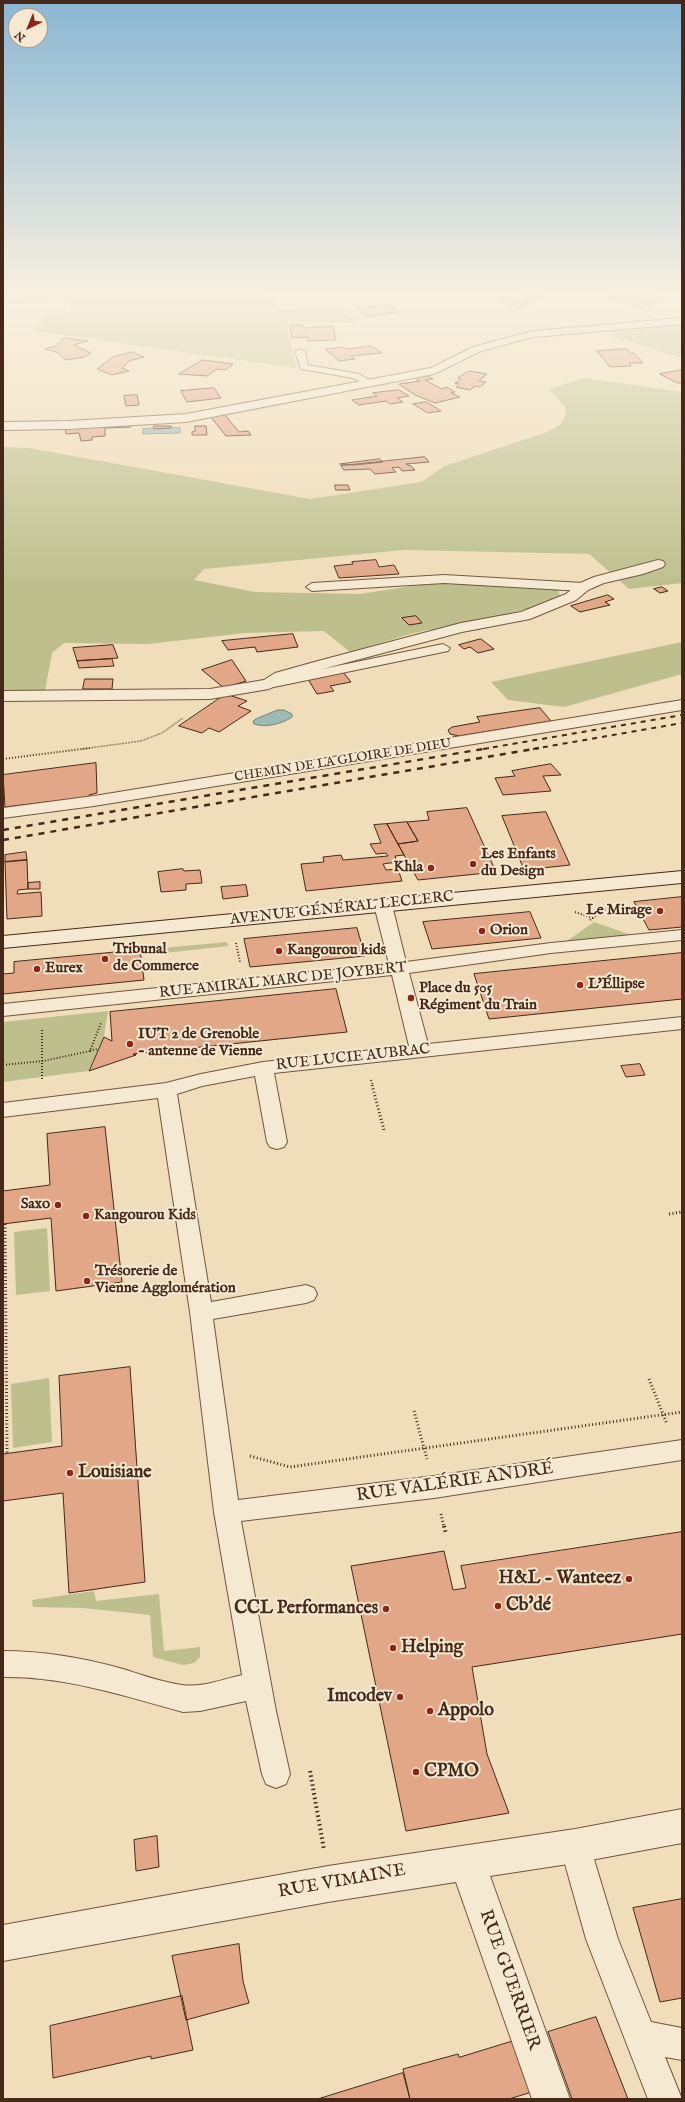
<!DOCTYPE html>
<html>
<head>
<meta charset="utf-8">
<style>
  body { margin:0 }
  #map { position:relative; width:685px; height:2102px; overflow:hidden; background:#f0ddb9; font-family:"IM FELL English",serif }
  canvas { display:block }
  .frame { position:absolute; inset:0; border:4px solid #47291a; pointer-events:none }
  .north { position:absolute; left:8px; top:8px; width:40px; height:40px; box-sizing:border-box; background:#f5e9d2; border:1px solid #af9c88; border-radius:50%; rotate:223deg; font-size:11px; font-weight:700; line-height:16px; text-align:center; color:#47291a }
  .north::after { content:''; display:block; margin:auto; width:14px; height:18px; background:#8f2418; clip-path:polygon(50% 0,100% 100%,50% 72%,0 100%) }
</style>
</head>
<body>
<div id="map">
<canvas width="685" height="2102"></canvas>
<div class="frame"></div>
<div class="north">N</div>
</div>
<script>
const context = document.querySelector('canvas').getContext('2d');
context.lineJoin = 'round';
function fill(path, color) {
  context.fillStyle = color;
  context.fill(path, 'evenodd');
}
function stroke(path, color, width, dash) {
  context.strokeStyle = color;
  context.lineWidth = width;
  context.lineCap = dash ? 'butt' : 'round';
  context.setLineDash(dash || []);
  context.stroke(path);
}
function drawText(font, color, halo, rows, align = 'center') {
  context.font = font + ' "IM FELL English",serif';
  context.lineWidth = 4;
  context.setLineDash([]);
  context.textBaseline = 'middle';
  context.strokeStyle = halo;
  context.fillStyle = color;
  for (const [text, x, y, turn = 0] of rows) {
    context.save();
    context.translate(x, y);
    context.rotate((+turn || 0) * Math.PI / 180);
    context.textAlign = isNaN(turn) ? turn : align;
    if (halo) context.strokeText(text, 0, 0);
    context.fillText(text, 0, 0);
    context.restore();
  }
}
fill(new Path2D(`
  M 3,292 L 266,292 L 281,310 L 334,305 L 358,323 L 286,321 L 296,368 L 32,331 L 48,315 L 72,312 L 68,300 L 3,305 Z
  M 682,320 L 682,358 L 611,336 L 611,329 L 681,324 Z
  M 584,378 L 682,392 L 682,583 L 629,589 L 589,554 L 404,550 L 204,569 L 194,580 L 255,592 L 360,594 L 425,584 L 460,582 L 558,590 L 561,599 L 512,613 L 414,633 L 350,652 L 324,631 L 245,633 L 148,644 L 64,643 L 52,653 L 45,691 L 3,692 L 3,447 L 29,448 L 310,499 L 421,482 L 445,466 L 547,432 C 560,425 565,424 566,408 L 549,389 Z
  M 682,642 L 682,674 L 564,707 L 508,700 L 491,682 Z
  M 594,922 L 634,936 L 567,941 Z
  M 227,942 L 228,946 L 165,953 L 164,948 Z
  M 108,1011 L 104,1036 L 88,1071 L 3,1082 L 3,1022 Z
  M 47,1228 L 50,1291 L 16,1295 L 14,1232 Z
  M 49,1378 L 52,1442 L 13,1448 L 11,1384 Z
  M 94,1591 L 96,1601 L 159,1594 L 164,1651 L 200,1647 L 200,1657 L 194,1663 L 183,1665 L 153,1657 L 150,1615 L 83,1608 L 33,1607 L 32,1600 Z`), '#bdc08d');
const water = new Path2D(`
  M 180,428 L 180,433 L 143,434 L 143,429 Z
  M 278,710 L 284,710 L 292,714 L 292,717 C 282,724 265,728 254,724 L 253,721 L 256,719 Z`);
fill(water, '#9bbbb5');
stroke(water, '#798177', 1);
const building = new Path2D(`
  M 623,292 L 638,294 L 646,292 L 655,295 L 650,297 L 666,300 L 643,308 L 631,305 L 638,303 L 632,301 L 628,303 L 606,298 Z
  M 534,293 L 546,297 L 525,302 L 530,304 L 517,308 L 499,301 Z
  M 392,305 L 398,312 L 365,317 L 357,308 Z
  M 303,325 L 304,328 L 333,326 L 336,340 L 308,341 L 308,337 L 292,338 L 290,326 Z
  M 64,338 L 88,341 L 74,345 L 91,353 L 84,357 L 65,360 L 59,353 L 45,349 L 55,346 Z
  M 371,346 L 382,353 L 351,356 L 355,359 L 339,361 L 325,349 L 343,347 L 347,349 Z
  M 627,349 L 631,354 L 634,353 L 643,363 L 629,363 L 631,366 L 610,367 L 597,351 Z
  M 132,352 L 144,357 L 129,361 L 122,368 L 129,371 L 112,375 L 97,369 L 113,357 Z
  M 203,360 L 233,364 L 226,370 L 217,369 L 207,376 L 179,374 Z
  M 682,370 L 682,383 L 677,383 L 660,374 Z
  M 469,371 L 487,374 L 479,381 L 486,382 L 480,387 L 475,386 L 470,390 L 456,387 L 459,384 L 455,383 L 461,379 L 458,378 Z
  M 427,376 L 433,379 L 425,380 L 442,389 L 446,387 L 455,392 L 451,393 L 460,397 L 435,403 L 415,395 L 399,384 L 420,381 L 415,378 Z
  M 214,388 L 221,398 L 187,402 L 181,391 Z
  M 399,390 L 409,396 L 397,398 L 403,402 L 390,404 L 386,401 L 359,405 L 352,400 L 377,396 L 373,393 Z
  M 137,395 L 139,405 L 126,406 L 124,396 Z
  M 426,402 L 430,404 L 441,411 L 428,413 L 413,404 Z
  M 225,415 L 239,432 L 248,431 L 251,435 L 226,436 L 211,417 Z
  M 129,425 L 131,427 L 105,428 L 105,436 L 92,437 L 92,440 L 81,441 L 79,433 L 66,434 L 65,428 Z
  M 154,426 L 171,426 L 171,428 L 154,429 Z
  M 195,426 L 206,426 L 207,435 L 192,435 L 192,432 L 195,431 Z
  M 425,457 L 429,462 L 406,464 L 411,466 L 415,470 L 402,471 L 399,467 L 392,468 L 396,472 L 375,474 L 370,469 L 344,470 L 341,466 Z
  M 380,459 L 383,462 L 354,465 L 340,464 Z
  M 335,485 L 348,485 L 350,490 L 336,490 Z
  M 376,560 L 379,567 L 394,565 L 399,574 L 339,578 L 334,566 L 353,564 L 352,562 Z
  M 662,587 L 668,591 L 660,593 L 654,589 Z
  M 608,595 L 614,599 L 605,602 L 610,605 L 580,612 L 571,606 Z
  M 416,616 L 422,623 L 409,625 L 402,618 Z
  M 293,634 L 298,647 L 257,652 L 255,647 L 228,650 L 222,641 Z
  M 481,639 L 494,649 L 478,653 L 470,647 L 464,649 L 459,645 Z
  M 113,645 L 118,658 L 77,661 L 73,648 Z
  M 112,659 L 114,666 L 79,668 L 77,661 Z
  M 232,660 L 246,681 L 224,688 L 202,670 Z
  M 343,672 L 351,682 L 330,686 L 334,691 L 317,694 L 308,679 Z
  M 85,679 L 113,679 L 112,689 L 83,689 Z
  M 226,694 L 247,701 L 238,706 L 251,711 L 219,732 L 209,728 L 202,733 L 179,726 Z
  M 540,708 L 551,721 L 459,736 L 450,734 L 448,730 L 452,727 L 480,722 L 477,717 Z
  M 96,763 L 97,793 L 89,795 L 89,797 L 5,807 L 3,775 Z
  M 551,764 L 561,775 L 543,776 L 551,791 L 503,795 L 495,778 L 515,776 L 512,771 Z
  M 467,808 L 496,872 L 418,880 L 398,844 L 418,841 L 407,822 L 429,820 L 427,812 Z
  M 546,812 L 570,865 L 524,870 L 502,816 Z
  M 407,822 L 418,841 L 398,844 L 387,824 Z
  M 387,824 L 404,855 L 395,856 L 397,862 L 383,864 L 386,870 L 398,869 L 402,881 L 306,891 L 301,864 L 324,862 L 323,857 L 341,855 L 343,860 L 388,856 L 386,853 L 376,854 L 370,844 L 381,843 L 374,825 Z
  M 26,852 L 27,860 L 5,862 L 5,855 Z
  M 27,860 L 28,889 L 18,890 L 17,894 L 41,892 L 42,916 L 7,919 L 5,862 Z
  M 183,869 L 184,871 L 200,870 L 202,883 L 186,884 L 186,890 L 161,892 L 158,872 Z
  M 40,882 L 40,889 L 28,889 L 28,883 Z
  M 246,885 L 248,896 L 223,899 L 221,887 Z
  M 682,897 L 682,927 L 649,930 L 634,902 Z
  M 530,912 L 541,938 L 432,949 L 423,922 Z
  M 357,928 L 365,956 L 250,967 L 244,939 Z
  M 140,950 L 144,980 L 3,994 L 3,974 L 14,973 L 14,962 Z
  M 682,953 L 682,999 L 489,1019 L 474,974 Z
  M 336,989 L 347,1032 L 133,1054 L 136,1055 L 89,1071 L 104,1037 L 112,1041 L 110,1012 Z
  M 640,1064 L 645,1075 L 626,1077 L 621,1066 Z
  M 105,1127 L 122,1282 L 56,1291 L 51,1218 L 3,1224 L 3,1191 L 50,1185 L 47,1134 Z
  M 130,1367 L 145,1582 L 69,1593 L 63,1493 L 3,1501 L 3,1454 L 62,1446 L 59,1376 Z
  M 682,1532 L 682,1634 L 472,1667 L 487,1754 L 509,1813 L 406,1831 L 351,1566 L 444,1551 L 453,1590 L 466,1588 L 461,1566 Z
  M 157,1836 L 159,1867 L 136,1871 L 134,1840 Z
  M 682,1899 L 682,1998 L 660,2002 L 633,1908 Z
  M 239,1944 L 243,1981 L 249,2003 L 186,2020 L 172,1956 Z
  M 182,1996 L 193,2050 L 151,2059 L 151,2056 L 53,2078 L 50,2026 Z
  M 596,2017 L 628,2099 L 572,2099 L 548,2032 Z
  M 517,2040 L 535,2091 L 509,2099 L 410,2099 L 403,2069 L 458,2054 L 459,2057 Z
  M 403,2073 L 410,2099 L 318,2099 Z`);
fill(building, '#e1a786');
stroke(building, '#47291a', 1);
const service = new Path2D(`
  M 300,349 L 305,352 L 308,365 L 359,374 L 375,383 L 370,386 L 353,378 L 301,369 L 295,352 Z
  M 444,575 L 583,583 L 589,587 L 583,591 L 444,583 L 312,591 L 306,587 L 312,583 Z
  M 443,644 L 450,648 L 448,651 L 269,688 L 264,687 L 262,684 L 264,681 L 269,680 Z
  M 383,900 L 389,901 L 392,905 L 406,962 L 551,943 L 682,930 L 682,940 L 551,953 L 409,973 L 428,1044 L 682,1017 L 682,1029 L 274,1073 L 287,1142 L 284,1147 L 277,1149 L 270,1147 L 267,1142 L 255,1076 L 202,1086 L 177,1094 L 211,1302 L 306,1285 L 314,1288 L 317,1294 L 314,1300 L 306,1303 L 213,1319 L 238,1500 L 434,1476 L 682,1440 L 682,1460 L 434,1498 L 241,1521 L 276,1711 L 290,1774 L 286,1784 L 276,1788 L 266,1784 L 262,1774 L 246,1701 L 200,1711 L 183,1712 C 124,1696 65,1676 3,1677 L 3,1651 C 44,1651 84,1658 123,1669 C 142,1675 162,1682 182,1685 C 201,1688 224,1679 242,1675 L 214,1512 L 190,1312 L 158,1098 L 3,1117 L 3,1103 L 166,1083 L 201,1074 L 263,1062 L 409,1046 L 392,975 L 3,1016 L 3,1004 L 389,964 L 374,905 L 377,901 Z
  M 575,1831 L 586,1835 L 590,1846 L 618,1939 L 651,2022 L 682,2028 L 682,2060 L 665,2057 L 682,2099 L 648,2099 L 586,1939 L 560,1846 L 564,1835 Z`);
const minor = new Path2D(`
  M 682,318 L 682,324 L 533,337 L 481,351 L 434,374 L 186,422 L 69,429 L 3,430 L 3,422 L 69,421 L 186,414 L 431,368 L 473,347 L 533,331 Z
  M 658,560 L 663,561 L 665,564 L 663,567 L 643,574 L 604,583 L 588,590 L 576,600 L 530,619 L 462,632 L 330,667 L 287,679 L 269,689 L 210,699 L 3,701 L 3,691 L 210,689 L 264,680 L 275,673 L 318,661 L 461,623 L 521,612 L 566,594 L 578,584 L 594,577 Z
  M 682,700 L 682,710 L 94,806 L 3,818 L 3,808 L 94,796 Z
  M 682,1809 L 682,1843 L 575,1863 L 490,1876 L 570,2099 L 532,2099 L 456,1882 L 328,1902 L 3,1961 L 3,1925 L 328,1866 L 575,1829 Z`);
const secondary = new Path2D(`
  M 682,871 L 682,883 L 3,948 L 3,936 Z`);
stroke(service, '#715642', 2);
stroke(minor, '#715642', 2);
stroke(secondary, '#47291a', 2);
stroke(new Path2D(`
  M 82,749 L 141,741 L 162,733 L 183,718`), '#47291a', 1.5, [0.5, 1]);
stroke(new Path2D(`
  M 3,759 L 90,748
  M 575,912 L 593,918
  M 590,920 L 606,909
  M 236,943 L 240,962
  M 42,1030 L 42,1081
  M 90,1051 L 98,1049
  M 3,1065 L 43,1061 L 90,1051 L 101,1023
  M 371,1080 L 373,1086`), '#47291a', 2, [1, 2]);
stroke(new Path2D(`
  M 372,1085 L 384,1130
  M 669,1214 L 682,1212
  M 5,1224 L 7,1454
  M 649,1379 L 667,1424
  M 414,1411 L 427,1459
  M 250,1456 L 290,1467 L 682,1412
  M 441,1514 L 444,1527`), '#47291a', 3, [1, 2.5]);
stroke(new Path2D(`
  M 444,1526 L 446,1534
  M 310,1771 L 324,1850`), '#47291a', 4, [1.5, 3]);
fill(service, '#f5e9d2');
fill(minor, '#f5e9d2');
fill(secondary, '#f5e9d2');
stroke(new Path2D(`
  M 483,749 L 682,715
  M 533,749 L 682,723`), '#47291a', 2, [5, 5]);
stroke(new Path2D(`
  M 3,830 L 489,748
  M 3,840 L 539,748`), '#47291a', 2.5, [6, 6]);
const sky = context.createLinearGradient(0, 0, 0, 586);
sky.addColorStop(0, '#89b7d4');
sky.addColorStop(0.5, '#f8f0e0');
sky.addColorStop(1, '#f8f0e000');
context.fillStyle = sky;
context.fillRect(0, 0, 685, 586);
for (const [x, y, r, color] of [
  [473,864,4,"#8f2418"],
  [431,868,4,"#8f2418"],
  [660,911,4,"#8f2418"],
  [482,931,4,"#8f2418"],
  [279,951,4,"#8f2418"],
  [105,959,4,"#8f2418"],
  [37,969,4,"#8f2418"],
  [580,985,4,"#8f2418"],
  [411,998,4,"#8f2418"],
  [130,1044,4,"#8f2418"],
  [58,1205,4,"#8f2418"],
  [86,1216,4,"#8f2418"],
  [87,1281,4,"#8f2418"],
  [70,1473,4,"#8f2418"],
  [629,1579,4,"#8f2418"],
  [498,1606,4,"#8f2418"],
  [386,1609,4,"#8f2418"],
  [393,1648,4,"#8f2418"],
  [400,1697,4,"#8f2418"],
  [430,1711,4,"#8f2418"],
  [416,1772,4,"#8f2418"]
]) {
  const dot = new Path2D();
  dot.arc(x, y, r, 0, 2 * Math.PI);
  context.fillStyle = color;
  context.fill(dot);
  stroke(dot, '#f5e9d2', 1.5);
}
drawText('13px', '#47291a', '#f5e9d2', [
  ["CHEMIN DE LA GLOIRE DE DIEU",343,761,-9]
]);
drawText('bold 15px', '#47291a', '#f5e9d2', [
  ["Les Enfants",481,855],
  ["du Design",481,872],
  ["Khla",423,868,"right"],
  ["Le Mirage",652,911,"right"],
  ["Orion",490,931],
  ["Tribunal",113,950],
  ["de Commerce",113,967],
  ["Kangourou kids",287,951],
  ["Eurex",45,969],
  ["L'Éllipse",588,985],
  ["Place du 505",419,989],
  ["Régiment du Train",419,1006],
  ["IUT 2 de Grenoble",138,1035],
  ["- antenne de Vienne",138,1052],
  ["Saxo",50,1205,"right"],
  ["Kangourou Kids",94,1216],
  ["Trésorerie de",95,1272],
  ["Vienne Agglomération",95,1289]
], 'left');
drawText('15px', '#47291a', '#f5e9d2', [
  ["AVENUE GÉNÉRAL LECLERC",342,909,-6],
  ["RUE AMIRAL MARC DE JOYBERT",283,981,-6],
  ["RUE LUCIE AUBRAC",353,1058,-6]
]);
drawText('bold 18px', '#47291a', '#f5e9d2', [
  ["Louisiane",78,1473],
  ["H&L - Wanteez",621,1579,"right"],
  ["Cb'dé",506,1606],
  ["CCL Performances",378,1609,"right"],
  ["Helping",401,1648],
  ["Imcodev",392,1697,"right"],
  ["Appolo",438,1711],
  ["CPMO",424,1772]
], 'left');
drawText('18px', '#47291a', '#f5e9d2', [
  ["RUE VALÉRIE ANDRÉ",455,1483,-8],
  ["RUE VIMAINE",342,1882,-10],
  ["RUE GUERRIER",509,1980,70]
]);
</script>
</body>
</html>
